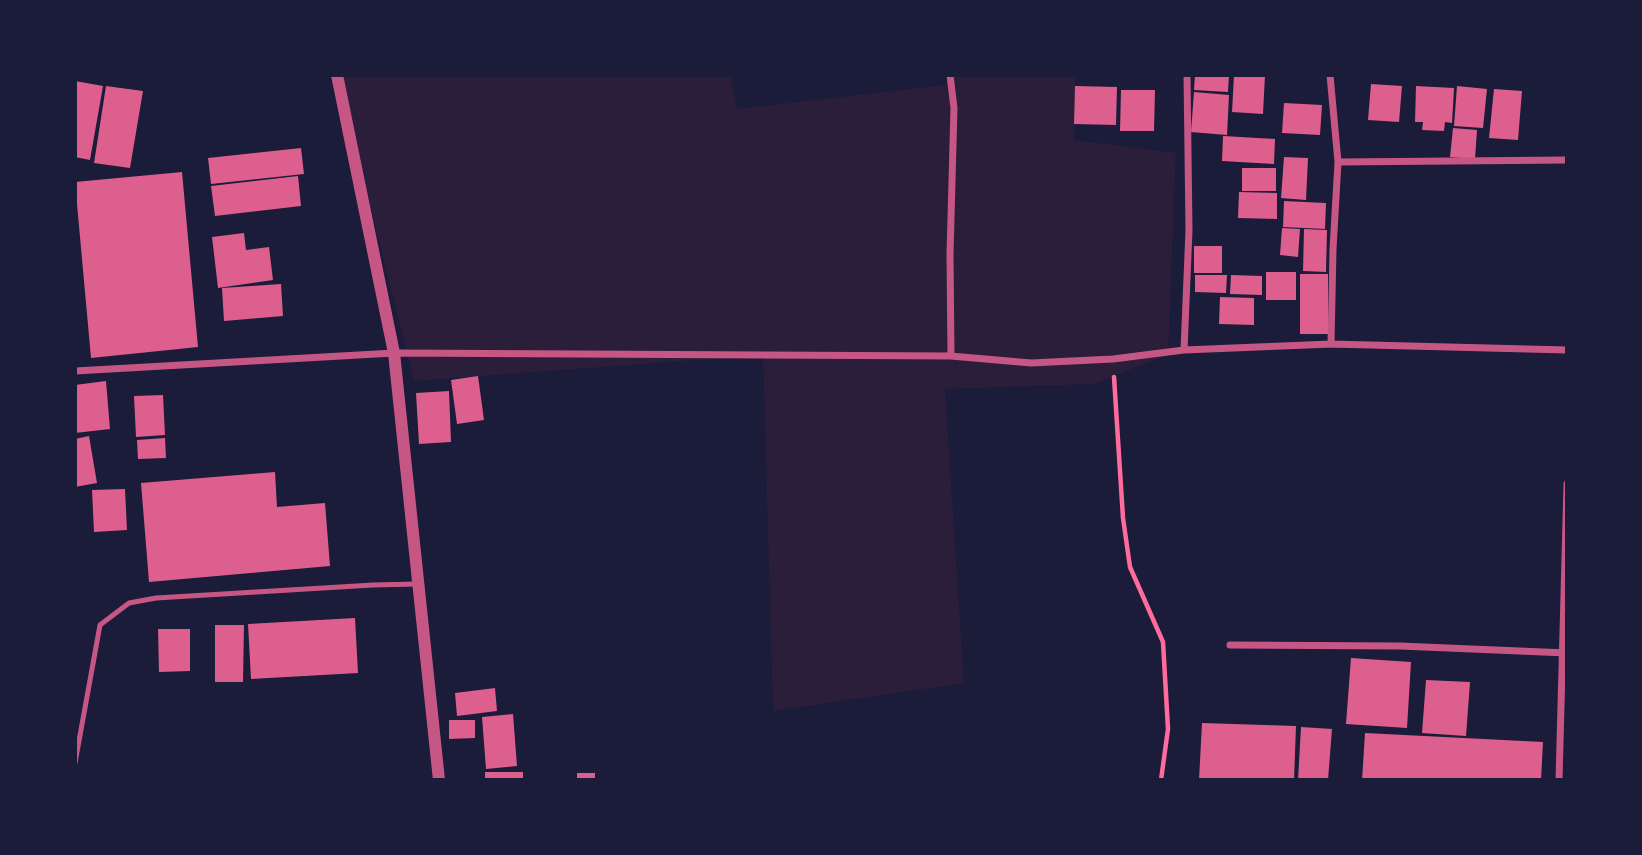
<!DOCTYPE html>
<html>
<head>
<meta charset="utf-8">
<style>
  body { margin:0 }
  #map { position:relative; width:1642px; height:855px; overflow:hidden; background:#1b1b3a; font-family:Montserrat,sans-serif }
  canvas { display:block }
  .frame { position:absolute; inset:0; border:77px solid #1b1b3a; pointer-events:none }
</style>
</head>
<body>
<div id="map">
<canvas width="1642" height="855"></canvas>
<div class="frame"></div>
</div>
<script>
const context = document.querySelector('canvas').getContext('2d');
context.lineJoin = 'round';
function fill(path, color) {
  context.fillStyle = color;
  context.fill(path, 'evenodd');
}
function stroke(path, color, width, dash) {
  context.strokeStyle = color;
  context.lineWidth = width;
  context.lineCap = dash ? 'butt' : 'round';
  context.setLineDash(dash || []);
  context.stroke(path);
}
fill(new Path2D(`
  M 337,75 L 730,75 L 737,109 L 953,84 L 953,75 L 1075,75 L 1074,140 L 1176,153 L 1168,355 L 1093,384 L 945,389 L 964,683 L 773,711 L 763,355 L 414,381 Z`), '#2a1e3b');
fill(new Path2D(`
  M 1195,75 L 1229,75 L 1228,92 L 1194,90 Z
  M 1234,75 L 1265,75 L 1263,114 L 1232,112 Z
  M 75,81 L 103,86 L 90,160 L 75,157 Z
  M 1371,84 L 1402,86 L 1399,122 L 1368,120 Z
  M 106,86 L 143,91 L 130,168 L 94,163 Z
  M 1075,86 L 1117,87 L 1116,125 L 1074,124 Z
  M 1416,86 L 1454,88 L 1452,123 L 1445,122 L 1444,131 L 1422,130 L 1423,122 L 1415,122 Z
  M 1457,86 L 1487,89 L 1483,128 L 1454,126 Z
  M 1494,89 L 1522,91 L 1518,140 L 1489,138 Z
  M 1121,90 L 1155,90 L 1154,131 L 1120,131 Z
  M 1194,92 L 1229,95 L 1227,135 L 1191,132 Z
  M 1284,103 L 1322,105 L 1320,135 L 1282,133 Z
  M 1453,128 L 1477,130 L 1475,159 L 1450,157 Z
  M 1223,136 L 1275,139 L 1274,164 L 1222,161 Z
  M 301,148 L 304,174 L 211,184 L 208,158 Z
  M 1284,157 L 1308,158 L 1306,200 L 1281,198 Z
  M 1242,168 L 1276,168 L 1276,191 L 1242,191 Z
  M 182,172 L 198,347 L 91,358 L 75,182 Z
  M 298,176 L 301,206 L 215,216 L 211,186 Z
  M 1239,192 L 1277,193 L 1277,219 L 1238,218 Z
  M 1284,201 L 1326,203 L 1325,229 L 1283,227 Z
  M 1282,228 L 1300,229 L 1298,257 L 1280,255 Z
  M 1304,229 L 1327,230 L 1326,272 L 1303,271 Z
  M 244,233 L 246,250 L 269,247 L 273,280 L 218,288 L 212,237 Z
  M 1194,246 L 1222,246 L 1222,273 L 1194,273 Z
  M 1266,272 L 1296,272 L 1296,300 L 1266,300 Z
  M 1300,274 L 1328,274 L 1328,334 L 1300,334 Z
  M 1195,275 L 1227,275 L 1226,293 L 1195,292 Z
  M 1231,275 L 1262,276 L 1262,295 L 1230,294 Z
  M 281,284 L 283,316 L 224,321 L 222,288 Z
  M 1220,297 L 1254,298 L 1254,325 L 1219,324 Z
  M 478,376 L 484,420 L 457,424 L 451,380 Z
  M 106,381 L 110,429 L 75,433 L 75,385 Z
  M 449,391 L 451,442 L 419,444 L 416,393 Z
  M 163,395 L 165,435 L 136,437 L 134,396 Z
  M 89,436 L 97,483 L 75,487 L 75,439 Z
  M 165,438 L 166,458 L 138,459 L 137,440 Z
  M 275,472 L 277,507 L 325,503 L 330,566 L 149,582 L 141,483 Z
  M 125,489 L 127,530 L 94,532 L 92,490 Z
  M 355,618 L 358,673 L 251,679 L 248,624 Z
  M 215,625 L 244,625 L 243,682 L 215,682 Z
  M 158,629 L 190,629 L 190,671 L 159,672 Z
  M 1351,658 L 1411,662 L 1407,728 L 1346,724 Z
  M 1426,680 L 1470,682 L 1466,736 L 1422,733 Z
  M 495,688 L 497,711 L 457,716 L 455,693 Z
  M 513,714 L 517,766 L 486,769 L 482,717 Z
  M 449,720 L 475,720 L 475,738 L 449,739 Z
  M 1202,723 L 1296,726 L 1294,780 L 1199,780 Z
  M 1301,727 L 1332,729 L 1328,780 L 1298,780 Z
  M 1365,733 L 1543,742 L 1541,780 L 1362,780 Z
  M 485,772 L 523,772 L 523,780 L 485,780 Z
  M 577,773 L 595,773 L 595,780 L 577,780 Z`), '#dd5f8e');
stroke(new Path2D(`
  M 1114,377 L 1123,518 L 1130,567 L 1163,642 L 1168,729 L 1161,780`), '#ff6b9d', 4.5);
stroke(new Path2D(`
  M 75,763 L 100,625 L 129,603 L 156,598 L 373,585 L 417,584`), '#c65784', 5);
stroke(new Path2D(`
  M 950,75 L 954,108 L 950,254 L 951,356
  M 1330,75 L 1338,162 L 1333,249 L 1331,344
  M 1338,162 L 1567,160
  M 1184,350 L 1189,230 L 1187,75
  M 75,371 L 394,353 L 951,356 L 1031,363 L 1113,359 L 1184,350 L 1331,344 L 1567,350
  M 1230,645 L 1400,646 L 1567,653
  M 1559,780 L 1567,484`), '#c65784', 7);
stroke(new Path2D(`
  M 337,75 L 394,353 L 439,780`), '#c65784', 12);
</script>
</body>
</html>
